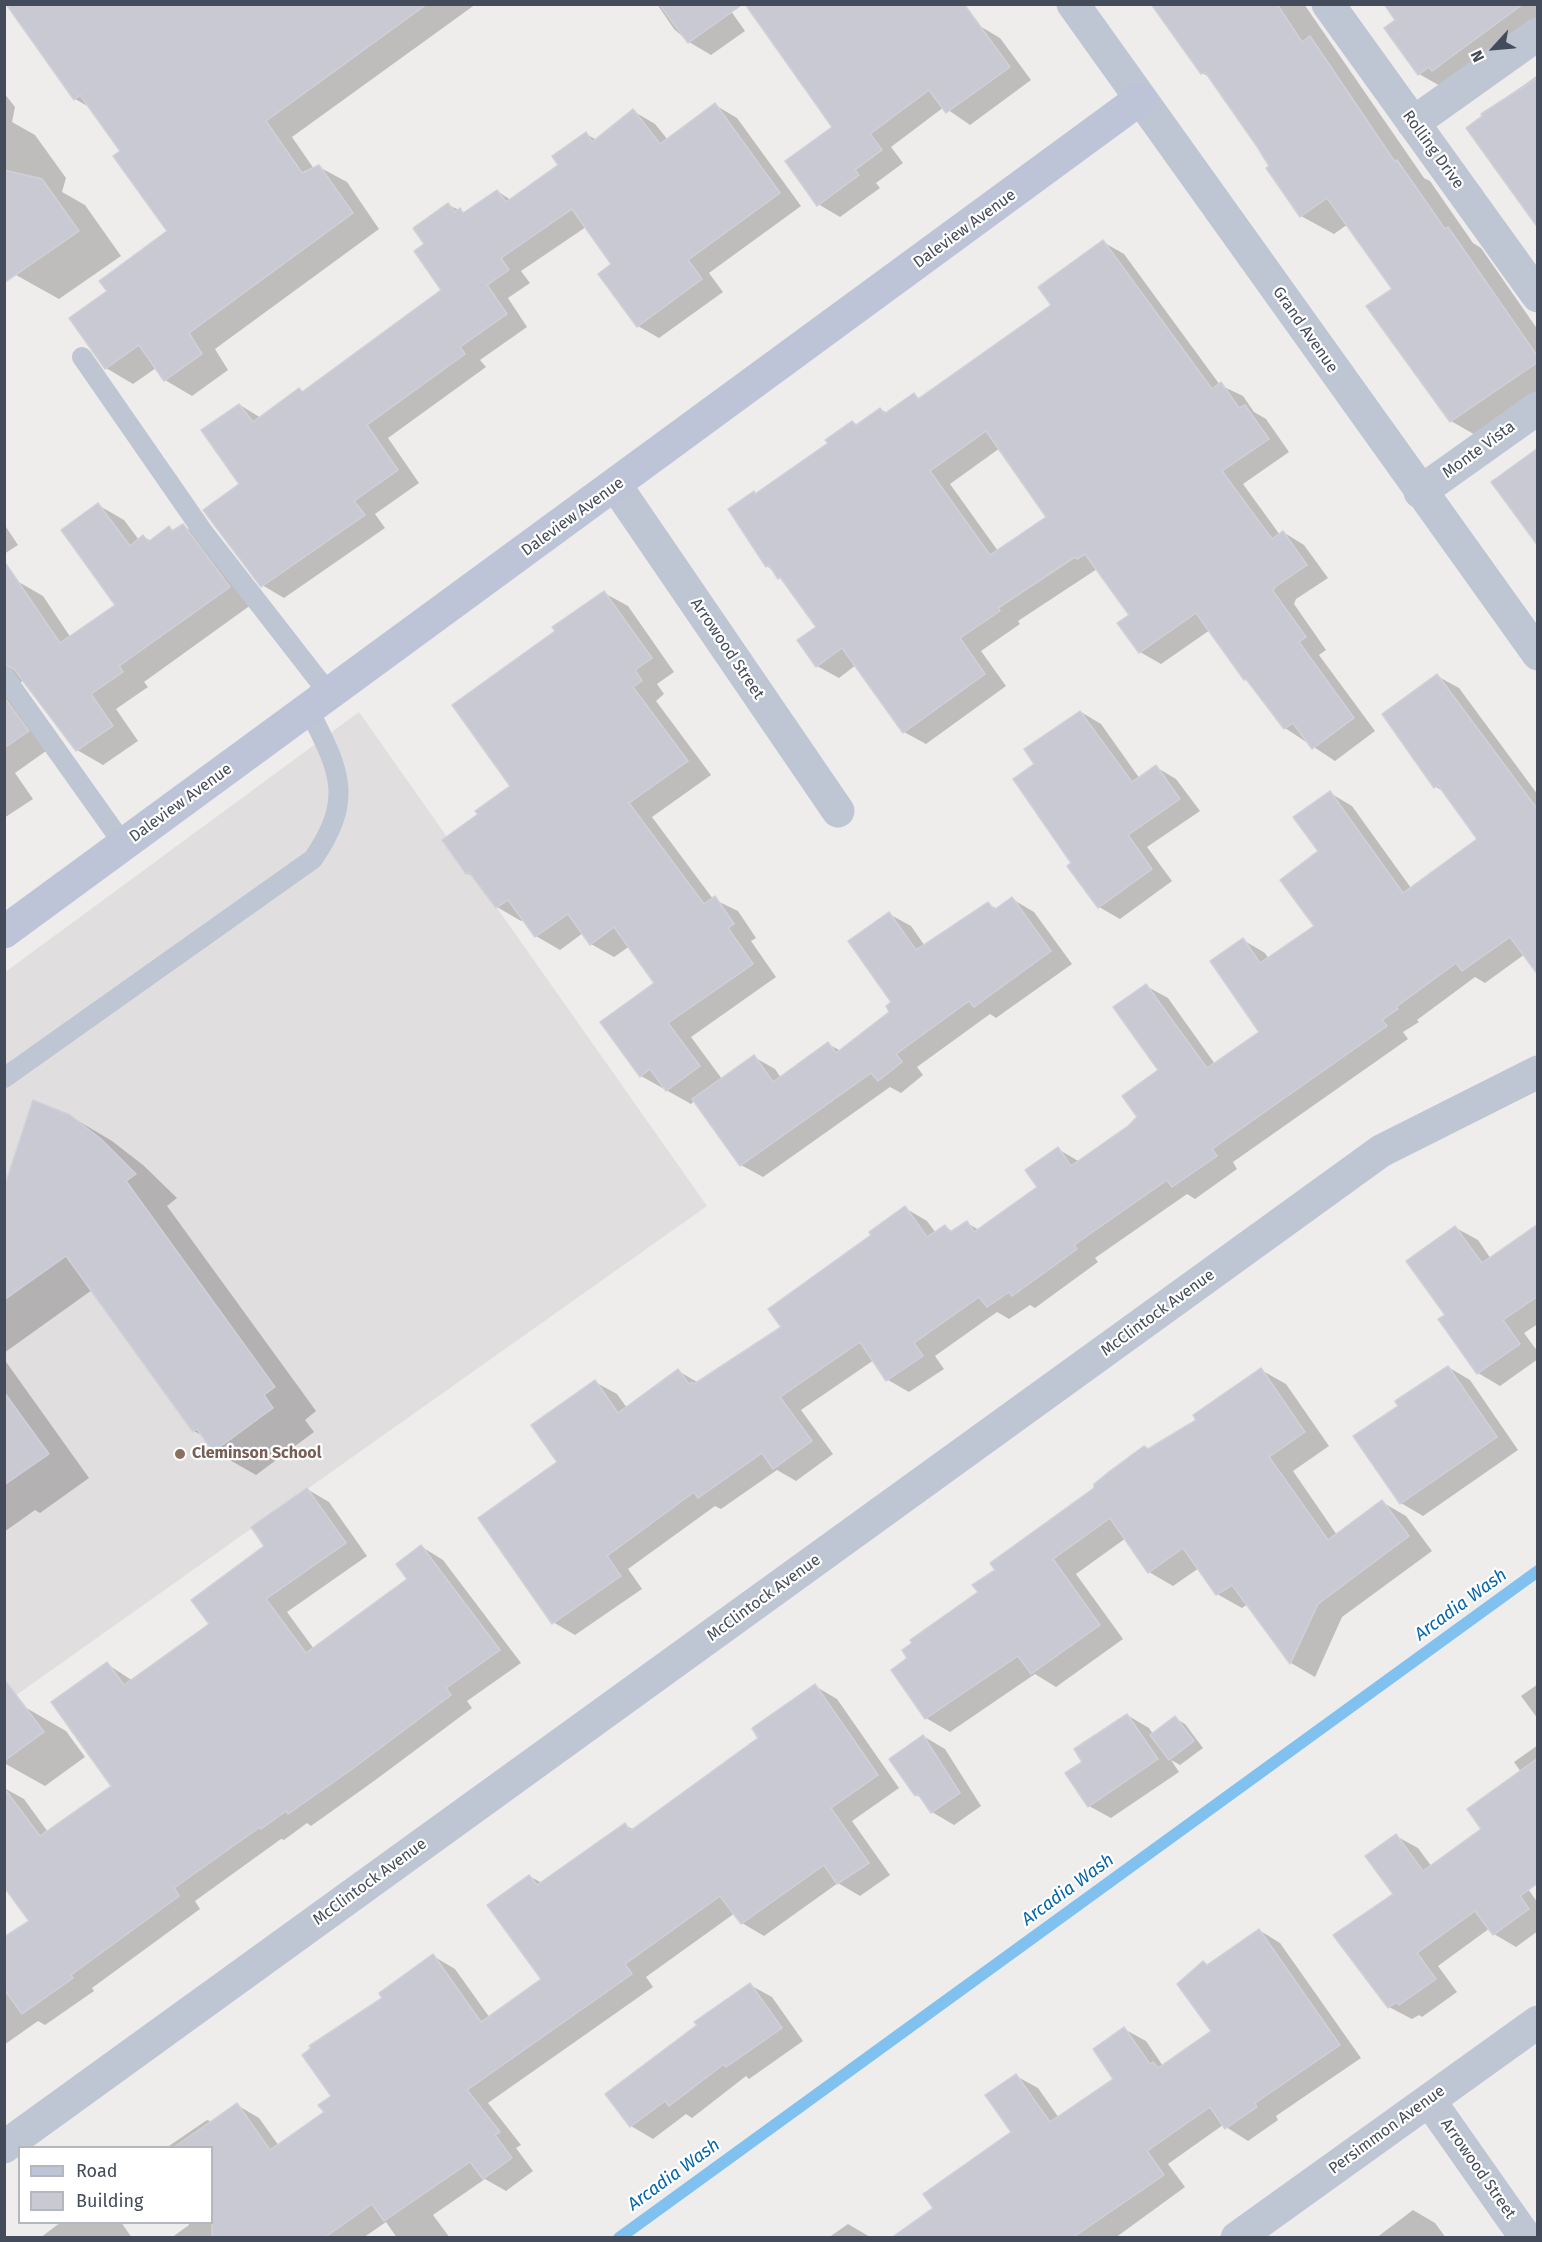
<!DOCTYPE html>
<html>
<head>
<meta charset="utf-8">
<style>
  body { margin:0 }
  #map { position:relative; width:1542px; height:2242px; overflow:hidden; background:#efecec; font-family:"Fira Sans",sans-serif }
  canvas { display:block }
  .frame { position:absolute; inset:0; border:6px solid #444b5a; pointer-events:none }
  .legend { position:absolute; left:18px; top:2146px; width:195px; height:78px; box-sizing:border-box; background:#fff; border:2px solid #b4b7bd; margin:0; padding:8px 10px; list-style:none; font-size:18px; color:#444b5a }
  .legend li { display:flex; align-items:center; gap:12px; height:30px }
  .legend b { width:30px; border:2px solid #b4b7bd }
  .north { position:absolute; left:1464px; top:18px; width:60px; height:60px; -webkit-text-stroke:4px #fff; paint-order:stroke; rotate:244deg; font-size:16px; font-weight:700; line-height:24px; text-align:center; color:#444b5a }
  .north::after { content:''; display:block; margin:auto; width:21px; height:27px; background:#444b5a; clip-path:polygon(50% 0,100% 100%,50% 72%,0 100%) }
</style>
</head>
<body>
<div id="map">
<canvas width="1542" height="2242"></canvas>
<div class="frame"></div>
<ul class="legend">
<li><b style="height:8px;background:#bdc4d7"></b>Road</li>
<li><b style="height:16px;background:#c8c9d2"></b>Building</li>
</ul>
<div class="north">N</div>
</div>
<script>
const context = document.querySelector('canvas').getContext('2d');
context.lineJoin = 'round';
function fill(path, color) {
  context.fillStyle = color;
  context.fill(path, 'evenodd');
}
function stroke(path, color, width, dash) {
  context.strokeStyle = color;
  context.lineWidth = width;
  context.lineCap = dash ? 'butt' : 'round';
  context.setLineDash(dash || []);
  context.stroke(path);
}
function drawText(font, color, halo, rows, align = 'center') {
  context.font = font + ' "Fira Sans",sans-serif';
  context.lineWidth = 4.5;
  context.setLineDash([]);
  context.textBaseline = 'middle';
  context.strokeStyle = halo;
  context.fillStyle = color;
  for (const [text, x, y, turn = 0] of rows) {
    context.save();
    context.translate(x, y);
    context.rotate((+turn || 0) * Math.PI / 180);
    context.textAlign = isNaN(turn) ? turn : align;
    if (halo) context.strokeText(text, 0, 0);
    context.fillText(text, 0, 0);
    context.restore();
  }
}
fill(new Path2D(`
  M 359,712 L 707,1206 L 5,1703 L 4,973 Z`), '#e0dede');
fill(new Path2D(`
  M 476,4 L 292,137 L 314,169 L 319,167 L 347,182 L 379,229 L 215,349 L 228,370 L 192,396 L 165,380 L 156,368 L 133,384 L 106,368 L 71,318 L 109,291 L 169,231 L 122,151 L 91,108 L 75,99 L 8,5 Z
  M 657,4 L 726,4 L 745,31 L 711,55 L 689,42 L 674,29 Z
  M 1153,4 L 1304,4 L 1424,178 L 1430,181 L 1473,243 L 1481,248 L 1538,330 L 1538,403 L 1484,440 L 1451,421 L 1394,289 L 1348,224 L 1334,234 L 1301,216 L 1259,148 L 1211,78 L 1202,73 Z
  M 1386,4 L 1538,4 L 1538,36 L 1451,92 L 1419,74 L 1397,20 Z
  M 978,25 L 1000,38 L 1031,80 L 970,125 L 944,107 L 891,147 L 903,163 L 876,183 L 880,188 L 840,217 L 818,204 L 834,127 Z
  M 1538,75 L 1538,226 L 1483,114 Z
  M 4,93 L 15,107 L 12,122 L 35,135 L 66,178 L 62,192 L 85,205 L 121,256 L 59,299 L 16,275 L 4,258 Z
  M 715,105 L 737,118 L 801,206 L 709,273 L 723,292 L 659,338 L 638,326 L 613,265 L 586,227 L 521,271 L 530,283 L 508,298 L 527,327 L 480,360 L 486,367 L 388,438 L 419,483 L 375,514 L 385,528 L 284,598 L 262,585 L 241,485 L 240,405 L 261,418 L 299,390 L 304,392 L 443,291 L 427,244 L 448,205 L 466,213 L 497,191 L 511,200 L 560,165 L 586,134 L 597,140 L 633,111 L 655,124 L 668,140 Z
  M 1103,242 L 1124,254 L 1220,385 L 1243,396 L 1254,412 L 1266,419 L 1289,452 L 1243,484 L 1280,535 L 1283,532 L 1304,545 L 1328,578 L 1296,599 L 1294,604 L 1326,650 L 1319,655 L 1375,731 L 1335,761 L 1285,728 L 1210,630 L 1161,664 L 1140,652 L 1131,616 L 1097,569 L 1018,621 L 1020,624 L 981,651 L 1006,686 L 926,744 L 904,732 L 856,665 L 839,678 L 817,666 L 818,627 L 784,580 L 767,566 L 754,493 L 756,495 L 880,409 L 887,413 L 914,395 L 921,399 L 1053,306 ZM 1000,448 L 1048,518 L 998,551 L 950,484 Z
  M 98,505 L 124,520 L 139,540 L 144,537 L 151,541 L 169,528 L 175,531 L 183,526 L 209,540 L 255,602 L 144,682 L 148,687 L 116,709 L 138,741 L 103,765 L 77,750 L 22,681 L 18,687 L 53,746 L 15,773 L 33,799 L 4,818 L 4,590 L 17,581 L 43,596 L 71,638 L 117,606 Z
  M 4,524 L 18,545 L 4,554 Z
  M 604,593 L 628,606 L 674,672 L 657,684 L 664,694 L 656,701 L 711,775 L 652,817 L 713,899 L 738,911 L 756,938 L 751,941 L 776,977 L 691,1037 L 722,1079 L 754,1057 L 775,1069 L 781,1078 L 828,1044 L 841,1051 L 891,1013 L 893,1003 L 889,914 L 911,926 L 925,946 L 988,904 L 997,909 L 1012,899 L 1034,912 L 1072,964 L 996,1018 L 990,1014 L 917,1067 L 923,1075 L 901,1093 L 890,1087 L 763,1177 L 741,1165 L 694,1101 L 691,1104 L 641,1076 L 656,983 L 630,946 L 614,957 L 591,944 L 583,933 L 560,950 L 536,936 L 524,919 L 521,921 L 497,907 L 475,878 L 467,873 L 480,814 L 512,786 L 558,632 Z
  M 1437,676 L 1459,688 L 1538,795 L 1538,972 L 1525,954 L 1485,983 L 1475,977 L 1417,1020 L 1419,1022 L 1403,1032 L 1408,1039 L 1233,1162 L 1237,1169 L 1195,1199 L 1187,1194 L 1095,1258 L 1098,1262 L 1035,1308 L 1030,1305 L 1009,1319 L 997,1312 L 935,1356 L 944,1369 L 909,1392 L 888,1380 L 874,1360 L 801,1410 L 833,1454 L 796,1481 L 777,1470 L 721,1509 L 715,1506 L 628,1569 L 642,1589 L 575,1635 L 553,1622 L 559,1462 L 595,1382 L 617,1394 L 627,1408 L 678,1371 L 699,1383 L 783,1328 L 873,1236 L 905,1208 L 927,1221 L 936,1233 L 945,1227 L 954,1232 L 967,1223 L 979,1230 L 1039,1187 L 1058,1149 L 1080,1162 L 1129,1127 L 1139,1117 L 1160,1070 L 1146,986 L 1168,998 L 1215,1064 L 1261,1032 L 1243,940 L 1265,953 L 1269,959 L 1316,926 L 1320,851 L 1330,793 L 1352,806 L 1411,888 L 1479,839 L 1444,792 L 1436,787 L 1384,715 Z
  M 1081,712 L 1101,724 L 1140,779 L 1156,767 L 1176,779 L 1200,811 L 1147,847 L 1172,881 L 1120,919 L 1099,907 L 1070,866 L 1073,863 L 1037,764 Z
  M 70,1116 L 112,1141 L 143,1165 L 177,1198 L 167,1206 L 316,1411 L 305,1420 L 314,1432 L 256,1475 L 214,1451 L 203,1436 L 194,1431 L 92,1290 L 4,1353 L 4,1226 Z
  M 1538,1226 L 1538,1324 L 1524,1333 L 1538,1352 L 1538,1359 L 1500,1386 L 1478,1373 L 1447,1315 L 1456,1228 L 1478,1240 L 1491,1259 Z
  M 4,1359 L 89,1478 L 40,1513 L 35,1510 L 4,1532 Z
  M 1448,1367 L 1470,1380 L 1518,1450 L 1423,1516 L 1401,1503 L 1400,1406 Z
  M 1261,1370 L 1286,1384 L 1329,1446 L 1293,1471 L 1337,1535 L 1382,1502 L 1406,1516 L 1432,1551 L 1342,1617 L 1315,1677 L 1291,1663 L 1248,1604 L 1242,1608 L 1217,1594 L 1199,1568 L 1173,1586 L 1149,1572 L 1126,1538 L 1076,1574 L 1123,1639 L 1056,1687 L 1035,1674 L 950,1732 L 926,1718 L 909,1659 L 980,1593 L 997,1570 L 1149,1450 L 1198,1420 Z
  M 307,1489 L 329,1502 L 367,1556 L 287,1612 L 314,1649 L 409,1580 L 422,1547 L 443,1560 L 521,1663 L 467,1701 L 472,1708 L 374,1781 L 311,1826 L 307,1823 L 284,1840 L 281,1839 L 195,1901 L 200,1909 L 92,1988 L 94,1991 L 45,2025 L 38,2021 L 4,2045 L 4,1939 L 31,1921 L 4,1867 L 4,1788 L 24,1799 L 48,1832 L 113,1787 L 107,1664 L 133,1681 L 211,1625 Z
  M 1538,1684 L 1538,1719 L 1521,1696 Z
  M 815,1686 L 837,1699 L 899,1788 L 852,1821 L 890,1875 L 860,1896 L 838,1883 L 764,1936 L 742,1923 L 735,1913 L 646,1977 L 653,1987 L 488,2103 L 521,2145 L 516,2148 L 533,2171 L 506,2191 L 485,2179 L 433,2215 L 450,2238 L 397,2238 L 386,2222 L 363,2238 L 171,2238 L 189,2225 L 188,2222 L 212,2222 L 212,2148 L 166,2148 L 207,2120 L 212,2122 L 237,2105 L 259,2118 L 279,2146 L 326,2113 L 384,1998 L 433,1956 L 455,1969 L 490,2018 L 543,1980 L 529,1876 L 542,1883 L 625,1825 L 634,1830 L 761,1738 Z
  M 23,1706 L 66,1731 L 85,1757 L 45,1786 L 4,1763 L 4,1720 Z
  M 1127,1715 L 1149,1728 L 1153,1734 L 1175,1718 L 1185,1724 L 1203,1748 L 1180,1765 L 1171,1760 L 1179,1772 L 1111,1818 L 1089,1806 L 1084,1762 Z
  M 923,1736 L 945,1749 L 981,1806 L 954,1825 L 932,1812 L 923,1799 L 916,1795 Z
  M 1538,1745 L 1538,1861 L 1518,1875 L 1538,1903 L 1538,1931 L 1516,1947 L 1494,1934 L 1490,1928 L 1438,1966 L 1457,1992 L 1422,2017 L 1419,2015 L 1412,2019 L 1389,2007 L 1396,1836 L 1418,1848 L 1432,1867 L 1483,1830 L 1521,1772 L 1514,1762 Z
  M 1259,1930 L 1280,1943 L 1361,2058 L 1276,2116 L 1278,2120 L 1248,2141 L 1223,2125 L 1168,2164 L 1185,2187 L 1115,2238 L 894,2238 L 935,2209 L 1013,2132 L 1016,2076 L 1038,2088 L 1059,2118 L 1115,2079 L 1124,2029 L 1146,2041 L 1163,2066 L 1214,2031 L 1204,1962 L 1209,1966 Z
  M 750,1985 L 772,1997 L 803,2041 L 749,2079 L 746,2076 L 692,2118 L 686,2114 L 653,2139 L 631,2126 Z
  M 1413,2210 L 1435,2223 L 1446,2238 L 1376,2238 Z
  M 61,2222 L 121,2222 L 132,2238 L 40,2238 Z
  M 848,2224 L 870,2237 L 870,2238 L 828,2238 Z`), '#0003');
stroke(new Path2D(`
  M 619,2238 L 1538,1571`), '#81c1ef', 12);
const building = new Path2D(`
  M 6,4 L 427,4 L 266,121 L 302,173 L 319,165 L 353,213 L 189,333 L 202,354 L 164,381 L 139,345 L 105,369 L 69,318 L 107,291 L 99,281 L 167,231 L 113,156 L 120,151 L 80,95 L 74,100 Z
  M 659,4 L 743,4 L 688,43 Z
  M 745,4 L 964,4 L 1010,67 L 946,113 L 929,90 L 870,134 L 882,150 L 855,170 L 859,175 L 817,206 L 785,161 L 832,127 Z
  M 1151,4 L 1277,4 L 1302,42 L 1310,36 L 1395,162 L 1397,160 L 1445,229 L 1448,227 L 1538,357 L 1538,362 L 1450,422 L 1366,306 L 1392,289 L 1327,198 L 1300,217 L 1266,168 L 1269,166 L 1258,148 L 1205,72 L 1201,74 Z
  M 1384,4 L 1523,4 L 1432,71 L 1429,67 L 1418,75 L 1384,28 L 1395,20 Z
  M 1538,77 L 1538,228 L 1466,128 L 1482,116 L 1481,114 Z
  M 715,103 L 780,193 L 688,260 L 702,279 L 637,327 L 598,274 L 611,264 L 572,209 L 501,258 L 509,270 L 487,285 L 507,314 L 460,347 L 465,354 L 367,425 L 398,470 L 354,501 L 365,515 L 261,587 L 203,510 L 239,484 L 201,430 L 239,404 L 253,422 L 299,388 L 302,392 L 441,290 L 414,251 L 424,244 L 413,228 L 448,203 L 455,212 L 460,208 L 463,213 L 497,190 L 506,202 L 558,165 L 552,156 L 586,132 L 592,142 L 633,109 L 660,144 Z
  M 4,170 L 42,179 L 79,231 L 4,283 Z
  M 1103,240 L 1212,389 L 1221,382 L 1239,408 L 1245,405 L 1269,439 L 1222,471 L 1272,539 L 1283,531 L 1307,565 L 1275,587 L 1273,591 L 1306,637 L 1299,642 L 1354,718 L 1312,749 L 1293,723 L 1284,729 L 1246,679 L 1244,680 L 1196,613 L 1139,653 L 1117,623 L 1129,615 L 1085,554 L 1077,559 L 1075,557 L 998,608 L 1000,611 L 960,638 L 985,674 L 903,733 L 842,648 L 816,667 L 797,640 L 816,627 L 780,577 L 778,579 L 769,565 L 766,567 L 728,509 L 754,491 L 755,494 L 828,443 L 825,440 L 852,421 L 856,425 L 880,408 L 884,414 L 914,393 L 918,399 L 1051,305 L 1038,287 ZM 986,431 L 1046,517 L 990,555 L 930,471 Z
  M 1538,448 L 1538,546 L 1491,482 Z
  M 98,503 L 130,546 L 143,535 L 148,542 L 169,526 L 172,531 L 183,524 L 230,587 L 119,666 L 123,672 L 91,694 L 113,726 L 76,751 L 14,669 L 4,664 L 4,561 L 60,643 L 115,605 L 61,530 Z
  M 604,591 L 652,658 L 635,670 L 642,681 L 633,687 L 688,761 L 629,803 L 704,904 L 715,896 L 734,924 L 728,928 L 753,964 L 668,1023 L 700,1066 L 666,1091 L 650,1069 L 640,1077 L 600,1022 L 654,983 L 614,927 L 590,945 L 568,914 L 535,937 L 508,900 L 496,908 L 469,872 L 466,874 L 442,840 L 478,814 L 475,811 L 510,786 L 452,705 L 555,631 L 552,627 Z
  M 1437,674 L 1538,810 L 1538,975 L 1510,937 L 1462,971 L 1456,963 L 1396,1007 L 1398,1009 L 1382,1020 L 1387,1026 L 1212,1149 L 1217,1156 L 1172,1187 L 1167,1180 L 1074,1245 L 1077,1249 L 1012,1296 L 1009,1292 L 987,1307 L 979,1297 L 914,1343 L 923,1356 L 886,1381 L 860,1342 L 780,1397 L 812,1441 L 773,1469 L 762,1453 L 698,1498 L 694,1492 L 607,1556 L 621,1576 L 552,1624 L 478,1518 L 557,1462 L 531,1425 L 595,1380 L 618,1413 L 678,1369 L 689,1384 L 692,1382 L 694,1384 L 781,1327 L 768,1309 L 871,1235 L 869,1232 L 905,1206 L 927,1237 L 945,1225 L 950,1232 L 967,1221 L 974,1232 L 1037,1187 L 1025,1170 L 1058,1147 L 1071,1166 L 1128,1126 L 1137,1117 L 1122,1096 L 1158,1070 L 1113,1007 L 1146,984 L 1207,1068 L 1259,1032 L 1210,961 L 1243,938 L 1260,963 L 1314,926 L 1280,880 L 1318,851 L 1293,817 L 1330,791 L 1403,893 L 1477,839 L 1438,785 L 1434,788 L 1382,714 Z
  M 4,697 L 29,731 L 4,748 Z
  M 1080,711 L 1132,782 L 1156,765 L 1180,799 L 1128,835 L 1152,869 L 1098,908 L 1067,866 L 1071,863 L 1013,779 L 1034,764 L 1024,749 Z
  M 1012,897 L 1051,951 L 974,1007 L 969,1001 L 896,1054 L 902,1062 L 878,1081 L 871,1073 L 740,1166 L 692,1099 L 754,1055 L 773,1082 L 828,1042 L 836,1053 L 889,1012 L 886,1006 L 891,1002 L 848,941 L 889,912 L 916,950 L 988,902 L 994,910 Z
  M 33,1100 L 70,1115 L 101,1139 L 136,1174 L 126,1181 L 275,1387 L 264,1395 L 273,1408 L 213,1452 L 197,1429 L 193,1432 L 66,1256 L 4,1300 L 4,1188 Z
  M 1538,1224 L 1538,1296 L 1503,1320 L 1520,1344 L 1477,1374 L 1438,1319 L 1445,1315 L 1406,1261 L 1455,1226 L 1482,1263 Z
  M 1448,1366 L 1497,1437 L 1400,1504 L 1353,1436 L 1398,1406 L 1395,1401 Z
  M 1261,1368 L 1305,1432 L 1269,1457 L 1328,1540 L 1382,1500 L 1409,1536 L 1318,1604 L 1290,1664 L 1232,1585 L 1216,1595 L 1183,1548 L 1148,1573 L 1110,1518 L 1053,1559 L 1100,1625 L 1031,1674 L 1018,1656 L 925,1719 L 891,1670 L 907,1658 L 902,1650 L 912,1643 L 910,1640 L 978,1592 L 972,1585 L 995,1570 L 990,1563 L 1094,1488 L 1094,1484 L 1110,1471 L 1144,1446 L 1148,1449 L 1196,1420 L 1193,1415 Z
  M 4,1392 L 49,1454 L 4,1485 Z
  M 307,1488 L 346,1543 L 266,1599 L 306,1653 L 407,1579 L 396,1564 L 421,1545 L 500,1650 L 446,1688 L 451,1695 L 352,1769 L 288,1814 L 286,1811 L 261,1829 L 260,1827 L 174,1888 L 179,1896 L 71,1975 L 73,1978 L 22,2014 L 4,1989 L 4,1937 L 29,1921 L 4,1887 L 4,1788 L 40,1836 L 111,1786 L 51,1702 L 107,1662 L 124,1685 L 209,1624 L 191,1600 L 264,1546 L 251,1527 Z
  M 4,1679 L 44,1732 L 4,1761 Z
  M 815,1684 L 878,1775 L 831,1808 L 869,1863 L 837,1884 L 824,1865 L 741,1924 L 720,1896 L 625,1964 L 632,1974 L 467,2090 L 500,2132 L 495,2135 L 512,2158 L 483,2179 L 470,2162 L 384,2221 L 372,2204 L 324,2238 L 212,2238 L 212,2148 L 173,2148 L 237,2103 L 270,2150 L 324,2112 L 318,2105 L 331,2096 L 302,2055 L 311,2048 L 309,2046 L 382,1998 L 379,1993 L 433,1954 L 481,2022 L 541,1979 L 487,1905 L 529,1875 L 537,1885 L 625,1823 L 630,1831 L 758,1738 L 752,1728 Z
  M 1127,1714 L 1158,1759 L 1088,1807 L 1065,1773 L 1082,1762 L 1074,1749 Z
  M 1175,1716 L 1194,1741 L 1169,1760 L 1150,1735 Z
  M 923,1735 L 960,1793 L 931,1813 L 918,1794 L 915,1796 L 889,1759 Z
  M 1538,1758 L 1538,1883 L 1520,1896 L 1529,1909 L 1493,1935 L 1475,1911 L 1417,1953 L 1436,1979 L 1399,2005 L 1397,2002 L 1388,2008 L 1333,1935 L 1393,1894 L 1365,1856 L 1396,1834 L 1423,1871 L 1481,1829 L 1467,1809 Z
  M 1259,1929 L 1340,2045 L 1255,2103 L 1257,2107 L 1225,2129 L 1210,2107 L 1147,2151 L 1164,2175 L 1072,2238 L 891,2238 L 933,2208 L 923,2194 L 1011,2132 L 985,2095 L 1016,2074 L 1050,2122 L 1113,2079 L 1093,2049 L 1124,2027 L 1150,2064 L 1153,2062 L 1158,2068 L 1211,2031 L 1177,1984 L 1203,1961 L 1207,1965 Z
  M 750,1983 L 782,2028 L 726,2067 L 724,2064 L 669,2106 L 665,2101 L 630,2127 L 605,2094 L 697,2025 L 694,2022 Z`);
fill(building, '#c8c9d2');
stroke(building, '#d0d0d8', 1.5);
stroke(new Path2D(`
  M 82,357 L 204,533 L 330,695
  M 4,676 L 124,845
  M 4,1078 L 313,859 C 355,798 339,770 309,710`), '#bec5d3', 20);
stroke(new Path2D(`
  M 1073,4 L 1538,654
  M 1328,4 L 1538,296
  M 1413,123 L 1538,34
  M 616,486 L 838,811
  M 1420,492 L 1538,408
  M 1429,2100 L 1526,2238
  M 4,2147 L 1381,1151 L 1538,1072
  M 1237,2238 L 1538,2022`), '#bec5d3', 33);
stroke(new Path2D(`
  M 4,932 L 1140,99`), '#bdc4d7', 33);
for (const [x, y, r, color] of [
  [180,1454,6,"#8d6e63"]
]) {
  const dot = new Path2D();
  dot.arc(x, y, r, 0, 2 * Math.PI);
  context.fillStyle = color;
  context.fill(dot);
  stroke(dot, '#fff', 2);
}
drawText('16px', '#444b5a', '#fff', [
  ["Rolling Drive",1433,150,54],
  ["Daleview Avenue",965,229,-36],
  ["Grand Avenue",1305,330,55],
  ["Monte Vista",1479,450,-36],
  ["Daleview Avenue",573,517,-36],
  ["Arrowood Street",727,649,56],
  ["Daleview Avenue",181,803,-36],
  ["McClintock Avenue",1158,1313,-36],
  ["McClintock Avenue",764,1598,-36],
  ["McClintock Avenue",370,1882,-36],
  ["Persimmon Avenue",1387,2130,-36],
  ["Arrowood Street",1478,2169,55]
]);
drawText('bold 16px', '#785e54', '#fff', [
  ["Cleminson School",192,1454]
], 'left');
drawText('italic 18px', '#0566ab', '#fff', [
  ["Arcadia Wash",1461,1605,-36],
  ["Arcadia Wash",1068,1890,-36],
  ["Arcadia Wash",674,2175,-36]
]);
</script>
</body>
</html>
